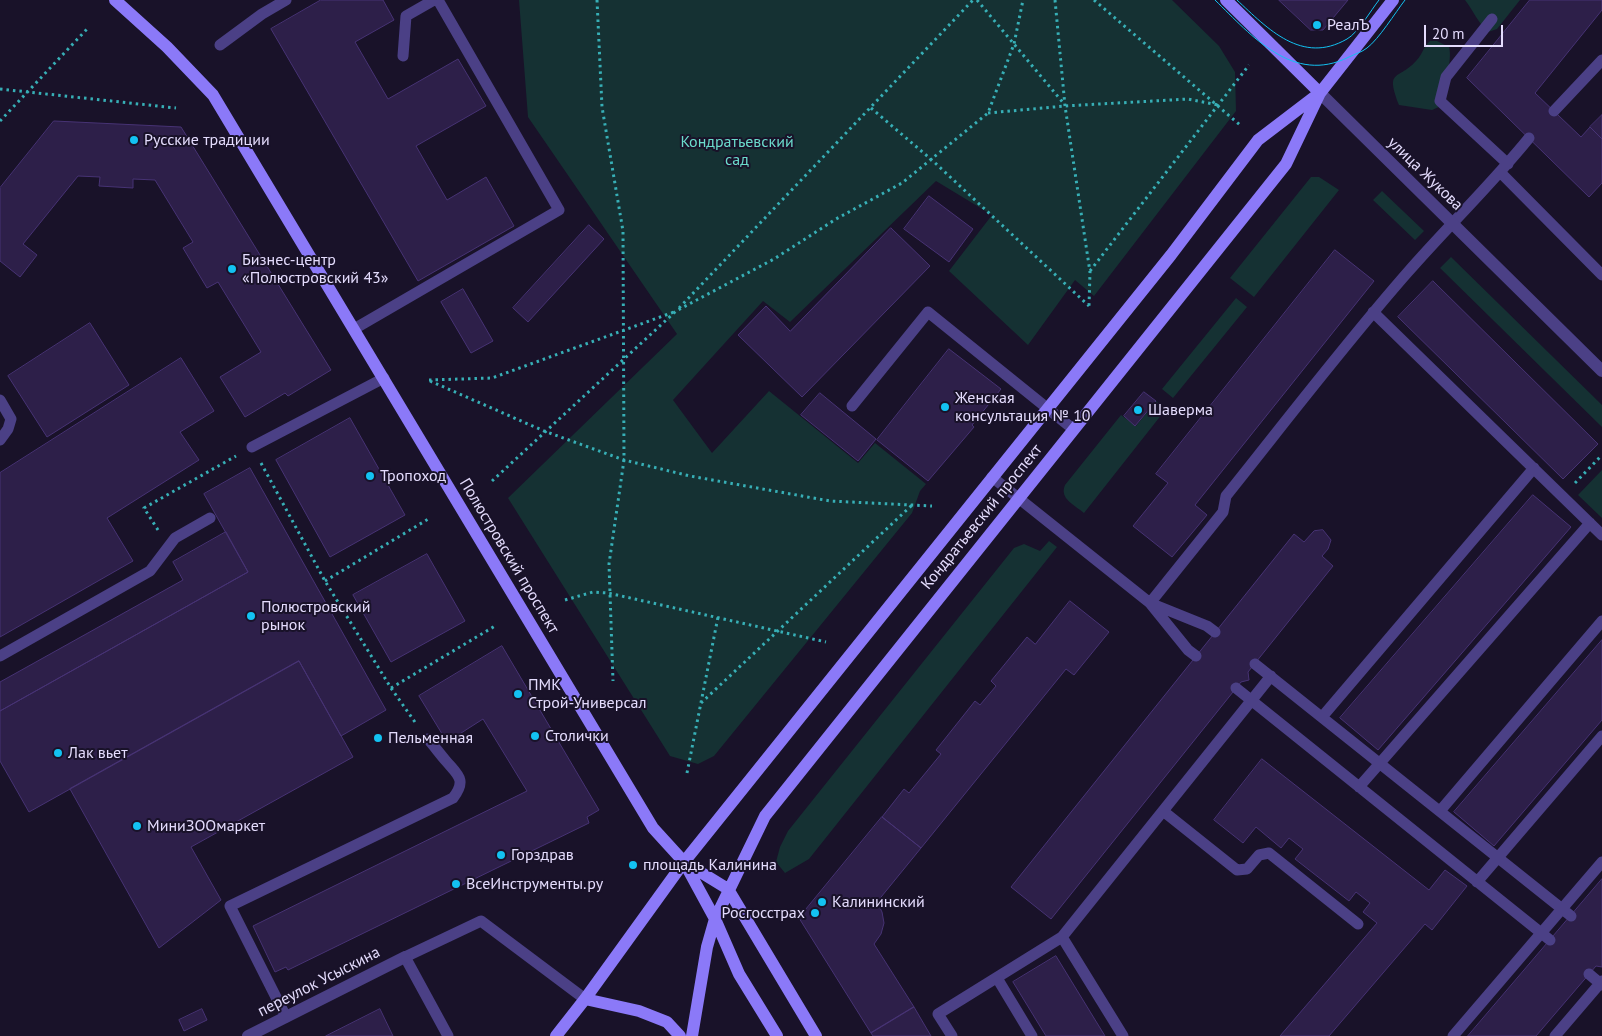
<!DOCTYPE html>
<html>
<head>
<meta charset="utf-8">
<style>
  body { margin:0 }
  #map { position:relative; width:1602px; height:1036px; overflow:hidden; background:#191229; font-family:"PT Sans",sans-serif }
  canvas { display:block }
  .scale { position:absolute; left:1424px; top:25px; width:79px; height:22px; box-sizing:border-box; border:2px solid #e4dcfd; border-top:0; padding-left:6px; font-size:15px; line-height:18px; white-space:nowrap; color:#e4dcfd; -webkit-text-stroke:4px #191229; paint-order:stroke }
</style>
</head>
<body>
<div id="map">
<canvas width="1602" height="1036"></canvas>
<div class="scale">20 m</div>
</div>
<script>
const context = document.querySelector('canvas').getContext('2d');
context.lineJoin = 'round';
function fill(path, color) {
  context.fillStyle = color;
  context.fill(path, 'evenodd');
}
function stroke(path, color, width, dash) {
  context.strokeStyle = color;
  context.lineWidth = width;
  context.lineCap = dash ? 'butt' : 'round';
  context.setLineDash(dash || []);
  context.stroke(path);
}
function drawText(font, color, halo, rows, align = 'center') {
  context.font = font + ' "PT Sans",sans-serif';
  context.lineWidth = 4;
  context.setLineDash([]);
  context.textBaseline = 'middle';
  context.strokeStyle = halo;
  context.fillStyle = color;
  for (const [text, x, y, turn = 0] of rows) {
    context.save();
    context.translate(x, y);
    context.rotate((+turn || 0) * Math.PI / 180);
    context.textAlign = isNaN(turn) ? turn : align;
    if (halo) context.strokeText(text, 0, 0);
    context.fillText(text, 0, 0);
    context.restore();
  }
}
fill(new Path2D(`
  M 519,0 L 1172,0 L 1219,46 L 1235,72 L 1236,111 L 1094,296 L 1075,280 L 1028,345 L 949,271 L 992,215 L 936,181 L 790,322 L 763,301 L 673,400 L 712,453 L 769,391 L 858,463 L 875,443 L 926,484 L 920,491 L 912,513 L 714,756 L 698,764 L 670,756 L 508,498 L 677,334 L 528,117 Z
  M 1465,0 L 1520,0 L 1497,29 L 1488,32 C 1478,23 1473,10 1465,0 Z
  M 1433,39 L 1449,47 C 1453,60 1443,91 1441,106 L 1432,110 L 1399,105 C 1385,68 1398,81 1416,61 C 1424,53 1423,45 1433,39 Z
  M 1311,177 L 1319,177 L 1339,190 L 1254,297 L 1230,278 Z
  M 1382,191 L 1424,231 L 1415,240 L 1373,200 Z
  M 1451,257 L 1602,405 L 1602,427 L 1440,268 Z
  M 1236,298 L 1247,307 L 1173,398 L 1162,389 Z
  M 1156,401 L 1166,409 L 1084,513 C 1075,505 1059,499 1065,485 L 1121,415 L 1136,426 Z
  M 1602,470 L 1602,518 L 1578,495 Z
  M 1049,541 L 1057,547 L 809,859 L 785,873 L 776,862 L 780,847 L 788,831 L 1014,548 L 1024,544 L 1040,551 Z`), '#153133');
const building = new Path2D(`
  M 321,0 L 383,0 L 394,20 L 355,42 L 388,99 L 458,59 L 486,106 L 416,146 L 447,200 L 486,177 L 514,226 L 418,281 L 271,29 Z
  M 1279,0 L 1348,0 L 1323,30 L 1311,30 Z
  M 1530,0 L 1602,0 L 1602,10 L 1535,93 L 1581,137 L 1590,127 L 1602,139 L 1602,183 L 1589,197 L 1467,78 Z
  M 1602,115 L 1602,139 L 1590,127 Z
  M 54,121 L 181,127 L 331,370 L 288,396 L 285,393 L 245,417 L 220,377 L 261,352 L 218,282 L 207,288 L 183,248 L 193,242 L 155,180 L 133,179 L 133,188 L 99,186 L 100,177 L 78,176 L 23,244 L 37,255 L 20,277 L 0,261 L 0,188 Z
  M 929,196 L 973,229 L 949,262 L 904,229 Z
  M 589,225 L 604,239 L 528,322 L 513,308 Z
  M 891,228 L 930,266 L 802,397 L 738,335 L 766,306 L 790,331 Z
  M 1335,250 L 1374,281 L 1195,505 L 1207,515 L 1172,557 L 1133,526 L 1168,483 L 1156,474 Z
  M 1433,281 L 1598,444 L 1563,479 L 1398,317 Z
  M 463,289 L 493,341 L 471,353 L 441,302 Z
  M 90,323 L 129,385 L 47,437 L 8,376 Z
  M 949,349 L 1001,389 L 972,425 L 974,427 L 928,481 L 877,440 Z
  M 181,358 L 214,411 L 180,432 L 199,460 L 107,518 L 133,561 L 0,637 L 0,473 Z
  M 1144,392 L 1156,401 L 1135,426 L 1124,416 Z
  M 820,393 L 876,439 L 858,461 L 801,415 Z
  M 350,418 L 405,515 L 330,557 L 276,460 Z
  M 250,468 L 386,710 L 341,736 L 299,661 L 29,812 L 0,761 L 0,711 L 248,572 L 204,494 Z
  M 1533,495 L 1571,527 L 1378,750 L 1340,718 Z
  M 1323,530 L 1331,540 L 1328,549 L 1322,556 L 1333,566 L 1248,672 L 1249,680 L 1241,682 L 1051,919 L 1011,887 L 1294,534 L 1304,542 L 1314,531 Z
  M 226,532 L 248,572 L 0,711 L 0,682 L 183,580 L 173,562 Z
  M 427,554 L 465,621 L 391,662 L 353,595 Z
  M 1070,601 L 1109,632 L 1074,675 L 1066,669 L 921,848 L 882,817 L 904,789 L 909,793 L 941,754 L 936,750 L 975,701 L 980,705 L 996,686 L 991,681 L 1027,637 L 1035,644 Z
  M 1602,640 L 1602,720 L 1494,846 L 1454,812 Z
  M 502,646 L 599,810 L 587,817 L 589,823 L 288,970 L 286,967 L 275,972 L 253,926 L 527,791 L 483,719 L 447,742 L 419,696 Z
  M 299,661 L 353,757 L 191,847 L 221,900 L 159,948 L 70,789 Z
  M 1262,759 L 1429,890 L 1445,870 L 1467,886 L 1432,930 L 1425,924 L 1329,1036 L 1280,1036 L 1377,923 L 1363,912 L 1370,903 L 1356,892 L 1349,901 L 1295,859 L 1303,849 L 1289,838 L 1281,848 L 1256,827 L 1243,843 L 1214,820 Z
  M 882,817 L 921,848 L 877,902 L 882,912 L 884,923 L 881,934 L 874,944 L 914,1007 L 871,1033 L 799,918 Z
  M 1602,879 L 1602,967 L 1596,966 L 1536,1036 L 1468,1036 Z
  M 1056,956 L 1105,1036 L 1046,1036 L 1013,982 Z
  M 914,1007 L 931,1036 L 873,1036 L 871,1033 Z
  M 202,1009 L 207,1020 L 184,1031 L 179,1020 Z
  M 380,1009 L 393,1036 L 326,1036 Z`);
fill(building, '#2d1f49');
stroke(building, '#473374', 1);
stroke(new Path2D(`
  M 597,0 L 602,107 L 623,231 L 624,460 L 609,564 L 613,681
  M 977,0 L 1065,105
  M 1055,0 L 1065,106 L 1090,272 L 1089,306
  M 1094,0 L 1240,125
  M 0,89 L 176,108
  M 871,108 L 933,161 L 1089,306
  M 988,113 L 1065,106 L 1188,99 L 1218,105
  M 0,121 L 87,29
  M 1090,271 L 1249,65
  M 679,308 L 973,0
  M 429,380 L 492,378 L 674,312
  M 430,381 L 544,431 L 624,460 L 690,476 L 830,501 L 932,506
  M 261,463 L 325,581 L 391,688 L 417,725
  M 492,481 L 676,311 L 774,259 L 836,219 L 902,183 L 988,113 L 1014,44 L 1023,0
  M 1575,483 L 1602,455
  M 158,530 L 144,508 L 236,456
  M 325,581 L 430,518
  M 565,600 L 593,592 L 608,593 L 826,642
  M 391,688 L 495,626
  M 701,703 L 912,505
  M 687,773 L 718,617`), '#37afb6', 3, [2.5, 4]);
stroke(new Path2D(`
  M 1492,19 L 1446,77 L 1440,101 L 1508,164
  M 220,45 L 262,14 L 286,0
  M 403,56 L 406,16 L 434,0
  M 1554,111 L 1602,60
  M 1500,172 L 1602,275
  M 1373,312 L 1602,535
  M 354,329 L 559,210 L 438,0
  M 0,400 L 11,419 L 8,429 L 0,440
  M 852,406 L 928,312 L 1073,429
  M 252,447 L 384,378
  M 992,477 L 1150,603 L 1188,650 L 1196,656
  M 1215,632 L 1207,626 L 1150,603 L 1223,512 L 1226,496 C 1286,421 1344,345 1407,273 C 1447,227 1491,185 1529,138
  M 0,656 L 150,571 L 175,538 L 210,518
  M 1255,664 L 1571,916
  M 1236,688 L 1550,940
  M 1322,717 L 1534,468
  M 1359,787 L 1590,523
  M 1163,811 L 1237,870 L 1247,869 L 1259,855 L 1269,853 L 1358,924
  M 1440,811 L 1602,621
  M 1477,882 L 1602,736
  M 1062,937 L 1123,1036
  M 1589,974 L 1602,985
  M 997,978 L 1032,1036
  M 286,1017 L 230,906 L 453,798 C 467,780 458,775 446,761 C 440,754 434,746 428,739
  M 448,1036 L 405,957 L 481,921 L 585,999
  M 952,1036 L 938,1014 L 1062,937 L 1271,676
  M 1453,1036 L 1602,862
  M 1555,1036 L 1602,981`), '#4b4086', 11);
stroke(new Path2D(`
  M 1320,93 L 1602,371
  M 248,1036 L 405,957`), '#4b4086', 12);
stroke(new Path2D(`
  M 115,0 L 167,47 L 213,95 L 653,828 L 684,862 L 715,919 L 739,974 L 777,1036
  M 1226,0 L 1320,93
  M 684,862 L 728,889 L 816,1036
  M 585,999 L 639,1011 L 667,1022 L 680,1036
  M 556,1036 L 585,999 L 684,862 L 1171,255 L 1258,140 L 1317,95
  M 692,1036 L 707,947 L 715,919 L 765,816 L 1286,164 L 1320,93 L 1393,0`), '#8b79f8', 12);
stroke(new Path2D(`
  M 1215,0 C 1252,36 1293,85 1349,57 C 1355,54 1362,52 1367,48 C 1379,39 1395,13 1405,0
  M 1237,0 C 1268,29 1302,65 1347,39 C 1358,33 1371,10 1379,0`), '#13c2f2', 1);
for (const [x, y, r, color] of [
  [1317,25,5,"#13c2f2"],
  [134,140,5,"#13c2f2"],
  [232,269,5,"#13c2f2"],
  [945,407,5,"#13c2f2"],
  [1138,410,5,"#13c2f2"],
  [370,476,5,"#13c2f2"],
  [251,616,5,"#13c2f2"],
  [518,694,5,"#13c2f2"],
  [535,736,5,"#13c2f2"],
  [378,738,5,"#13c2f2"],
  [58,753,5,"#13c2f2"],
  [137,826,5,"#13c2f2"],
  [501,855,5,"#13c2f2"],
  [633,865,5,"#13c2f2"],
  [456,884,5,"#13c2f2"],
  [822,902,5,"#13c2f2"],
  [815,913,5,"#13c2f2"]
]) {
  const dot = new Path2D();
  dot.arc(x, y, r, 0, 2 * Math.PI);
  context.fillStyle = color;
  context.fill(dot);
  stroke(dot, '#191229', 2);
}
drawText('16px', '#e4dcfd', '#191229', [
  ["РеалЪ",1327,25],
  ["Русские традиции",144,140],
  ["Бизнес-центр",242,260],
  ["«Полюстровский 43»",242,278],
  ["Женская",955,398],
  ["консультация № 10",955,416],
  ["Шаверма",1148,410],
  ["Тропоход",380,476],
  ["Полюстровский",261,607],
  ["рынок",261,625],
  ["ПМК",528,685],
  ["Строй-Универсал",528,703],
  ["Столички",545,736],
  ["Пельменная",388,738],
  ["Лак вьет",68,753],
  ["МиниЗООмаркет",147,826],
  ["Горздрав",511,855],
  ["площадь Калинина",643,865],
  ["ВсеИнструменты.ру",466,884],
  ["Калининский",832,902],
  ["Росгосстрах",805,913,"right"]
], 'left');
drawText('16px', '#6bdbcc', '#191229', [
  ["Кондратьевский",737,142],
  ["сад",737,160]
]);
drawText('16px', '#e4dcfd', '#191229', [
  ["улица Жукова",1425,174,44],
  ["Кондратьевский проспект",982,517,-51],
  ["Полюстровский проспект",509,556,59],
  ["переулок Усыскина",319,982,-27]
]);
</script>
</body>
</html>
